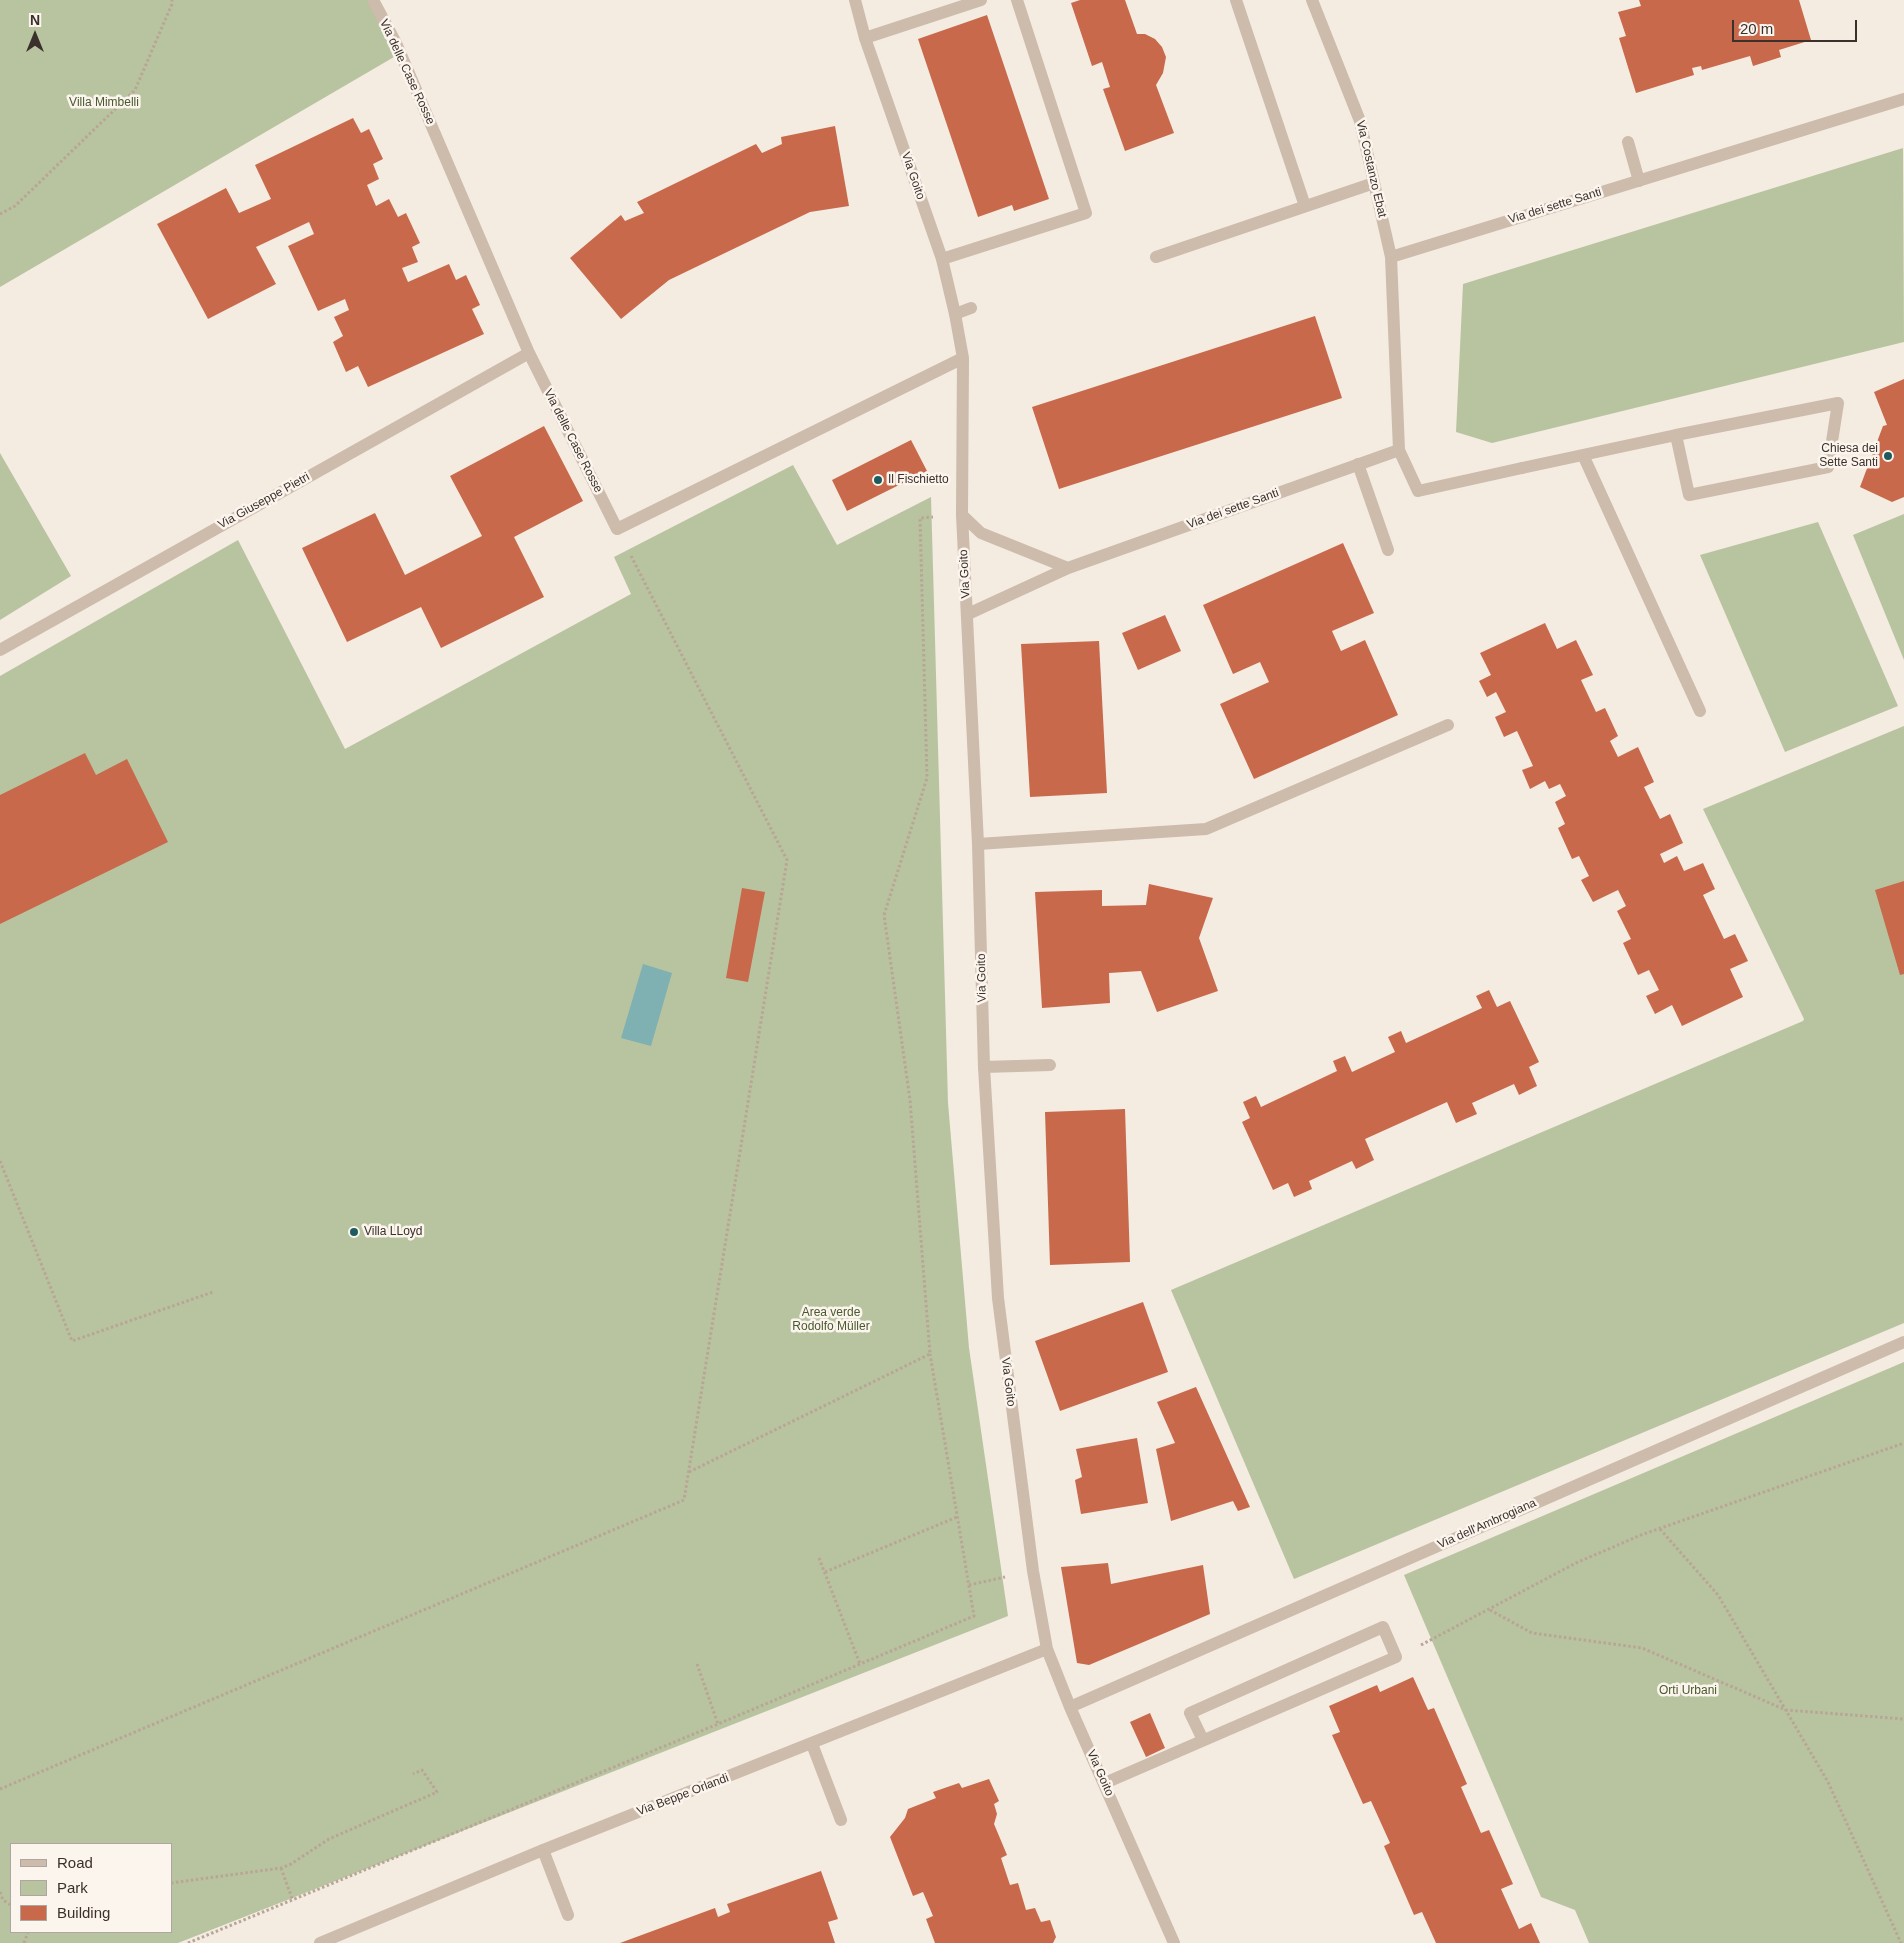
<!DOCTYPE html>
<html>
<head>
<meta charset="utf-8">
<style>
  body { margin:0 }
  #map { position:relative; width:1904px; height:1943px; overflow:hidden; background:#f4ebe1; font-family:Arial,sans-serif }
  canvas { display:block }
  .legend { position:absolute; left:10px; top:1843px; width:162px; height:90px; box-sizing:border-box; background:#fbf5ee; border:1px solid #aea6a0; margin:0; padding:6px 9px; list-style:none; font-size:15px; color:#3b302b }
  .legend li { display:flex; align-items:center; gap:10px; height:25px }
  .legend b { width:25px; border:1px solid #aea6a0 }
  .north { position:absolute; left:10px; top:10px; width:50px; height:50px; -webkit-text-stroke:4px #fbf5ee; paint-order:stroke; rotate:0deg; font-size:14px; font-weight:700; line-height:20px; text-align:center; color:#3b302b }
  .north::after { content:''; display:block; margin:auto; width:18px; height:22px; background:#3b302b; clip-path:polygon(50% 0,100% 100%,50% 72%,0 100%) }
  .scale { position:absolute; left:1732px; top:20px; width:125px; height:22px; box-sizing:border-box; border:2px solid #3b302b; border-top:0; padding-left:6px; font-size:15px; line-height:18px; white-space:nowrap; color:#3b302b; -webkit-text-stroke:4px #fbf5ee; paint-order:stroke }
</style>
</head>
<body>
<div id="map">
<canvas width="1904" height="1943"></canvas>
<ul class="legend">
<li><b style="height:6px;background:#cdbbac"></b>Road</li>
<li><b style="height:14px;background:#b8c4a0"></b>Park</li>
<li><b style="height:14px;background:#c8694b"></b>Building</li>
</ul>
<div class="north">N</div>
<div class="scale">20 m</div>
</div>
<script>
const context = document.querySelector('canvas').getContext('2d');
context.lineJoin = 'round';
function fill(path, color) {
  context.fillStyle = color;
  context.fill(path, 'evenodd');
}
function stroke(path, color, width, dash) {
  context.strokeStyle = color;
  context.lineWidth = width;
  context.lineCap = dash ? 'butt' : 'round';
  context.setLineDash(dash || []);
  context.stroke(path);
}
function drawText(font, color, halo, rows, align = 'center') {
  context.font = font + ' Arial,sans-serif';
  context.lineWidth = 5;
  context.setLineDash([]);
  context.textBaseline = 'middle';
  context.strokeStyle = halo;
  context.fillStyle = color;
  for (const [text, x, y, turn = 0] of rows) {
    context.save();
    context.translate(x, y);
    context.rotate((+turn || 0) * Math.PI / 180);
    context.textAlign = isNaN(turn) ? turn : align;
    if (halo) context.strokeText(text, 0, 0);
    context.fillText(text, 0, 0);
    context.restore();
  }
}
fill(new Path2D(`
  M 0,0 L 369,0 L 394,57 L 0,287 Z
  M 1903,148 L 1904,342 L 1492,443 L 1456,432 L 1463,284 Z
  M 0,453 L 71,576 L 0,620 Z
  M 793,465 L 837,545 L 931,497 L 948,1103 L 969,1348 L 1008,1616 L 178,1943 L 0,1943 L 0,676 L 238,540 L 345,749 L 631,594 L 614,557 ZM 11,1844 L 171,1844 L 171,1932 L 11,1932 Z
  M 1904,514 L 1904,660 L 1853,535 Z
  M 1818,522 L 1898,706 L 1785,752 L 1700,555 Z
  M 1904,726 L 1904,1323 L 1294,1579 L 1171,1290 L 1803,1021 L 1804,1019 L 1703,809 Z
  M 1904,1362 L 1904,1943 L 1589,1943 L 1575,1910 L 1541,1897 L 1404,1575 Z`), '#b8c4a0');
fill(new Path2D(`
  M 643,964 L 672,973 L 651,1046 L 621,1038 Z`), '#7fb0b2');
fill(new Path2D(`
  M 1080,0 L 1125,0 L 1137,34 L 1145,34 L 1155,39 L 1162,47 L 1166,57 L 1163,73 L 1156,85 L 1174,133 L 1125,151 L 1103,89 L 1110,87 L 1102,62 L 1092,66 L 1071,3 Z
  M 1639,0 L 1799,0 L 1811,40 L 1779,50 L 1781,57 L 1753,66 L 1750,56 L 1702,70 L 1701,66 L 1692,68 L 1694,75 L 1636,93 L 1619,38 L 1626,36 L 1618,12 L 1641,6 Z
  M 987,15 L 1049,199 L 1014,211 L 1012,205 L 978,217 L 918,39 Z
  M 353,118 L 361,133 L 369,129 L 383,159 L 373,164 L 379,179 L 367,185 L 376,206 L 389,199 L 398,217 L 406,213 L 420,243 L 412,247 L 418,262 L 402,268 L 408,282 L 449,264 L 456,280 L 466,275 L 480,305 L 472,309 L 484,334 L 368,387 L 358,366 L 346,372 L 333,342 L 343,336 L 334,317 L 349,310 L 345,299 L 318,311 L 288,246 L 314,234 L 309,222 L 256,247 L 276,284 L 208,319 L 157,224 L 226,188 L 239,213 L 271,199 L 255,165 Z
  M 835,126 L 849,206 L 810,212 L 669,280 L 621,319 L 570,258 L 621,215 L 625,221 L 644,213 L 637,202 L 756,144 L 762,153 L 782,144 L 781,137 Z
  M 1315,316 L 1342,398 L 1059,489 L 1032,407 Z
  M 1904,379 L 1904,497 L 1892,502 L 1860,487 L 1883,426 L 1887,425 L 1874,392 Z
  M 544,426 L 583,501 L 514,537 L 544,597 L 441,648 L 421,607 L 347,642 L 302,548 L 375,513 L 405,575 L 482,536 L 450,476 Z
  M 911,440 L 927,471 L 847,511 L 832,480 Z
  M 1343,543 L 1374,613 L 1332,631 L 1341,651 L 1365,640 L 1398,715 L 1254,779 L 1220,704 L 1269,682 L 1260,662 L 1233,674 L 1203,605 Z
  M 1165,615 L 1181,651 L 1138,670 L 1122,633 Z
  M 1545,623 L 1557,649 L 1576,640 L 1593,675 L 1581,680 L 1596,712 L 1605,708 L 1618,736 L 1610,741 L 1618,757 L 1638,747 L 1654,782 L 1644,787 L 1660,819 L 1670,814 L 1683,843 L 1660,854 L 1664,863 L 1677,856 L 1684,871 L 1703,863 L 1715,889 L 1703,895 L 1724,939 L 1735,934 L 1748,961 L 1730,969 L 1743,997 L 1682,1026 L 1672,1005 L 1655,1014 L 1646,996 L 1659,990 L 1649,970 L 1638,975 L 1623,943 L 1631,939 L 1617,911 L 1626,906 L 1618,890 L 1593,902 L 1581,880 L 1589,876 L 1579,856 L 1572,859 L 1558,828 L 1565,824 L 1555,802 L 1566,796 L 1560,784 L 1549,789 L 1545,781 L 1530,789 L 1522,770 L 1533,766 L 1517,731 L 1504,737 L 1495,717 L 1506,712 L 1496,692 L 1487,697 L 1479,681 L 1491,675 L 1480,653 Z
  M 1099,641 L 1107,793 L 1030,797 L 1021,644 Z
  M 85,753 L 96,775 L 127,759 L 168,842 L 0,924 L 0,795 Z
  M 1904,881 L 1904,974 L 1900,975 L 1875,890 Z
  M 1149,884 L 1213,898 L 1199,938 L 1218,991 L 1157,1012 L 1141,971 L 1109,973 L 1110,1003 L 1042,1008 L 1035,892 L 1102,890 L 1102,906 L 1146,905 Z
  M 742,888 L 765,892 L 748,982 L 726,978 Z
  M 1489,990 L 1497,1007 L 1510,1001 L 1539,1062 L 1529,1067 L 1537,1086 L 1519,1095 L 1514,1084 L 1472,1103 L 1477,1114 L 1456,1123 L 1447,1102 L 1365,1139 L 1374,1160 L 1356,1169 L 1352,1161 L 1309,1181 L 1312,1189 L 1294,1197 L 1288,1183 L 1273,1190 L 1242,1122 L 1250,1118 L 1243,1102 L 1256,1096 L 1261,1107 L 1337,1071 L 1333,1061 L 1345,1056 L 1352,1072 L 1395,1052 L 1388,1037 L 1401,1031 L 1406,1043 L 1482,1008 L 1476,996 Z
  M 1125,1109 L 1130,1262 L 1050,1265 L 1045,1112 Z
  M 1143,1302 L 1168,1372 L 1060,1411 L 1035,1341 Z
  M 1196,1387 L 1250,1507 L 1238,1511 L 1233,1501 L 1171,1521 L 1156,1449 L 1175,1443 L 1157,1402 Z
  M 1137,1438 L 1148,1503 L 1081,1514 L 1075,1480 L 1082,1477 L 1076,1449 Z
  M 1108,1563 L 1111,1584 L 1203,1565 L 1210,1614 L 1089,1665 L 1077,1663 L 1061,1567 Z
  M 1413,1677 L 1428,1710 L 1434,1708 L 1467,1784 L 1461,1787 L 1481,1833 L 1489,1830 L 1513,1884 L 1501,1889 L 1519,1929 L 1531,1923 L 1540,1943 L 1436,1943 L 1422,1912 L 1414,1915 L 1384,1846 L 1390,1843 L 1371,1801 L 1363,1804 L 1332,1735 L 1340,1732 L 1329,1706 L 1377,1685 L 1380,1692 Z
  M 1150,1713 L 1165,1748 L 1146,1757 L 1130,1722 Z
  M 989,1779 L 999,1801 L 994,1804 L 997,1814 L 994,1824 L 1007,1855 L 1001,1858 L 1010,1885 L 1018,1883 L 1026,1910 L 1035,1908 L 1041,1922 L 1050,1920 L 1056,1937 L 1053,1943 L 935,1943 L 926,1919 L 933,1916 L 923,1892 L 913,1896 L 890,1837 L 905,1818 L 908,1809 L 936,1798 L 933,1792 L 959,1783 L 962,1788 Z
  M 821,1871 L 838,1919 L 828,1922 L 835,1943 L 620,1943 L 715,1908 L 718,1917 L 730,1912 L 727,1904 Z`), '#c8694b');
stroke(new Path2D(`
  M 0,214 L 15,206 L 135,90 L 172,4 L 172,0
  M 0,1161 L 72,1341 L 213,1292
  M 689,1472 L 930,1354 L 910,1100 L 884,915 L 927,778 L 920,518 L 933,517
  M 1660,1529 L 1718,1595 L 1828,1782 L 1901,1943
  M 819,1558 L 860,1664
  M 825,1572 L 957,1517
  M 969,1585 L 1005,1577
  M 1490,1610 L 1532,1633 L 1642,1648 L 1786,1710 L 1904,1719
  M 1421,1645 L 1576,1563 L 1641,1535 L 1904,1443
  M 697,1664 L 718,1724
  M 0,1789 L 684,1500 L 787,860 L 630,554
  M 281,1868 L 293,1901
  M 171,1883 L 281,1868 L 291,1864 L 329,1839 L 437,1792 L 422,1770 L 413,1774
  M 0,1892 L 3,1900 L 11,1905
  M 24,1943 L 28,1932
  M 188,1943 L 718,1724 L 974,1616 L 930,1354`), '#b9a596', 3, [2.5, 2.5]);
stroke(new Path2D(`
  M 1236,0 L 1305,206
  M 865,38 L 981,0
  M 1628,142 L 1639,181
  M 1156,257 L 1374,183
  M 942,259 L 1086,213 L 1017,0
  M 955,314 L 971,308
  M 1583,455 L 1700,711
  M 1358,464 L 1388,550
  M 1522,468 L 1676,435 L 1689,495 L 1828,467 L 1838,403 L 1676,435
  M 978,844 L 1206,829 L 1448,725
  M 984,1067 L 1050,1065
  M 812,1744 L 841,1820
  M 1105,1783 L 1396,1657 L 1383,1627 L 1190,1713 L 1203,1740
  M 543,1850 L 568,1915`), '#cdbbac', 12);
stroke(new Path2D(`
  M 373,0 L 396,43 L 529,353 L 617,529 L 963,358
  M 855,0 L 865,38 L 942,259 L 955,314 L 963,358 L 962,515 L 978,844 L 984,1067 L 998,1298 L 1033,1571 L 1047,1649 L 1070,1707 L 1174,1943
  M 1312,0 L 1360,121 L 1391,257 L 1399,450
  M 1391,257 L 1904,99
  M 962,515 L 981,533 L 1068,568
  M 968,614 L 1068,568 L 1399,450 L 1418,491 L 1522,468
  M 0,650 L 529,353
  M 1070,1707 L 1904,1342
  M 320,1943 L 543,1850 L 1047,1649`), '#cdbbac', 12);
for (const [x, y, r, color] of [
  [1888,456,5,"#1f5a5e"],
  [878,480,5,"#1f5a5e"],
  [354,1232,5,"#1f5a5e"]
]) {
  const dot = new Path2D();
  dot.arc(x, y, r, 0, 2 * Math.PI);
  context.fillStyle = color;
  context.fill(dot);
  stroke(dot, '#fbf5ee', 2);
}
drawText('12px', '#3b302b', '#fbf5ee', [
  ["Via delle Case Rosse",407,72,65],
  ["Via Costanzo Ebat",1371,169,77],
  ["Via Goito",913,176,71],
  ["Via dei sette Santi",1555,206,-17],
  ["Via delle Case Rosse",573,441,63],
  ["Via Giuseppe Pietri",264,501,-29],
  ["Via dei sette Santi",1233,509,-20],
  ["Via Goito",965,574,-93],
  ["Via Goito",982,978,-91],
  ["Via Goito",1008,1382,83],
  ["Via dell'Ambrogiana",1487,1524,-24],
  ["Via Goito",1100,1773,66],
  ["Via Beppe Orlandi",683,1795,-21]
]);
drawText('12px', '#4a5a2e', '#fbf5ee', [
  ["Villa Mimbelli",104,103],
  ["Area verde",831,1313],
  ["Rodolfo Müller",831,1327],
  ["Orti Urbani",1688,1691]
]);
drawText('12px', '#3b302b', '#fbf5ee', [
  ["Chiesa dei",1878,449,"right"],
  ["Sette Santi",1878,463,"right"],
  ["Il Fischietto",888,480],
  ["Villa LLoyd",364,1232]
], 'left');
</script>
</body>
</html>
